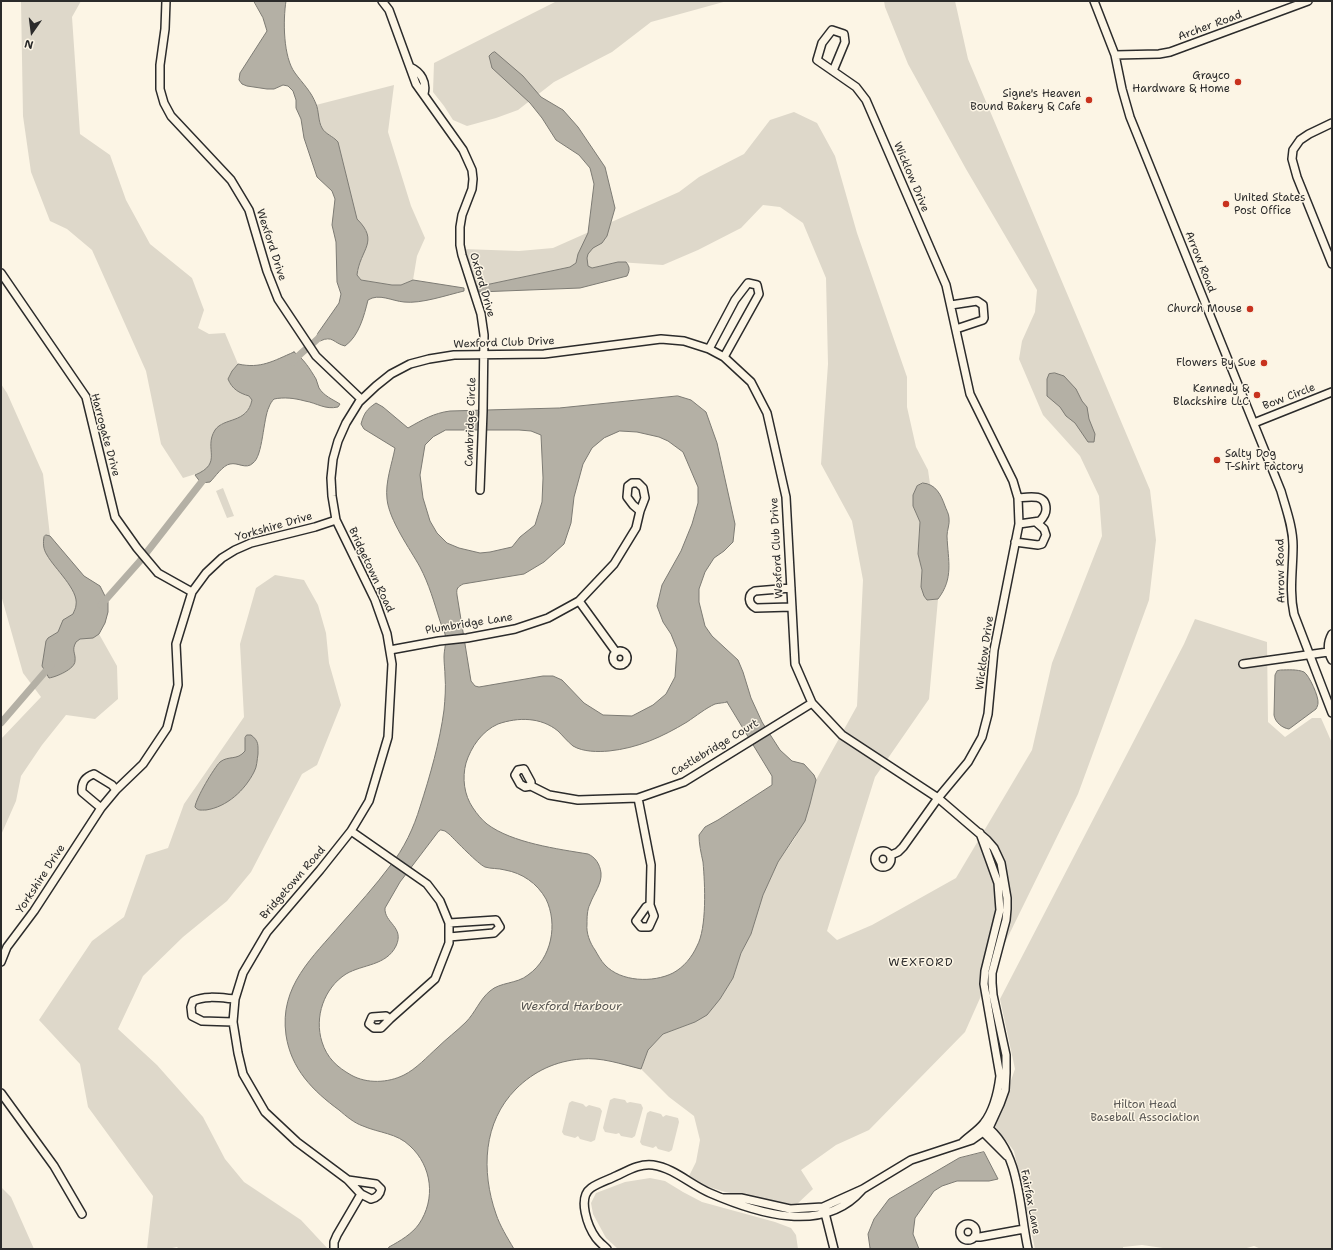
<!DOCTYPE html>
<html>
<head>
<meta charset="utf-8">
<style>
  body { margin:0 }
  #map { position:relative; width:1333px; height:1250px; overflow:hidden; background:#fcf5e5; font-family:"Shantell Sans",sans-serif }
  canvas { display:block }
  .frame { position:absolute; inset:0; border:2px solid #2b2b2b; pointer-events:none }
  .north { position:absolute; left:12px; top:12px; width:40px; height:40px; -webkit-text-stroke:3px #fcf5e5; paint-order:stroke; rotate:194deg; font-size:11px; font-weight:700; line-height:16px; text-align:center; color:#2b2b2b }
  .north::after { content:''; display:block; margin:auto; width:14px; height:18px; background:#2b2b2b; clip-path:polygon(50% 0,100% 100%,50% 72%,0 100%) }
</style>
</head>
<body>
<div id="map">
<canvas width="1333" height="1250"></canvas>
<div class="frame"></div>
<div class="north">N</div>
</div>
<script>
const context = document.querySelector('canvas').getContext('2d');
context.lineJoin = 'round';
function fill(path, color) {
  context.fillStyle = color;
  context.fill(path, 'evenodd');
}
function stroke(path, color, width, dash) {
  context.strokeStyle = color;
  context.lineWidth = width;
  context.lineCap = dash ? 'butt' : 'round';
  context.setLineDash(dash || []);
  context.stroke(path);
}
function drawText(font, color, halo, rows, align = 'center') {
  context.font = font + ' "Shantell Sans",sans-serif';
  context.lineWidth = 3;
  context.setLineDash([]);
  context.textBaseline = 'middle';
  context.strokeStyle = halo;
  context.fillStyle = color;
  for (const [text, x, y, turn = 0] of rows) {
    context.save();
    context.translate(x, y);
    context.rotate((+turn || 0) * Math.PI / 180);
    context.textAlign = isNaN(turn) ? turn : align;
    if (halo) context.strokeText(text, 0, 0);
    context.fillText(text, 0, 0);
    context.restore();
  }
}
fill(new Path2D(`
  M 21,1 L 81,1 L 72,17 L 80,134 L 110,155 L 126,200 L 150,244 L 192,278 L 204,310 L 198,328 L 209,334 L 225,333 L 238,364 L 232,371 L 228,379 C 232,389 239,393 249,395 L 252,400 C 249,415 235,421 221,424 L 211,456 L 211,463 L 205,471 L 183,478 L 161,444 L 146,371 L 92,250 L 67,229 L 50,221 L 31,172 L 23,116 Z
  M 557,1 L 727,1 L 651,22 L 612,52 L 554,82 L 518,110 L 496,118 L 467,126 L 453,120 L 444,106 L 433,92 L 434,63 Z
  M 884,1 L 955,1 L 968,59 L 1150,490 L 1156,540 L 1149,600 L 1078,794 L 1000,953 L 965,1032 L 869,1130 L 836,1145 L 801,1170 L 813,1189 L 796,1205 L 725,1192 L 706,1186 L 689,1176 L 696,1162 L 700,1140 L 694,1116 L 669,1097 L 641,1069 L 648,1050 L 663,1034 L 695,1022 L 720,999 L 733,978 L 741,953 L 751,934 L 763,895 L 778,862 L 795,838 L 810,804 L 816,780 L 857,706 L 863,580 L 852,521 L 821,464 L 828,364 L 826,278 L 803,223 L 780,207 L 763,205 L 741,228 L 698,250 L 663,265 L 618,262 L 591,268 L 570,267 L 490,284 L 476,286 L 463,249 L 519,251 L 553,248 L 679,192 L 699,177 L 744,154 L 770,120 L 794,112 L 817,123 L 835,156 L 857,233 L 907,377 L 907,407 L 916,447 L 928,470 L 930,484 L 923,483 L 913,506 L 920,522 L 918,554 L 922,570 L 921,587 L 927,600 L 938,599 L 929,699 L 875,777 L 827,931 L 837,940 L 872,925 L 956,878 L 1032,750 L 1052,663 L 1102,536 L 1099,496 L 1080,456 L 1043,415 L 1019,359 L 1022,341 L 1035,312 L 1037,290 L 966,169 L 908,64 L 885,7 Z
  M 394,85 L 388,132 L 411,206 L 425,238 L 417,256 L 413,280 L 401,285 L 392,285 L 361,280 L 357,275 L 366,230 L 357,220 L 338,142 C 334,137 330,136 325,132 C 318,126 318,113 316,105 Z
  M 1,384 L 7,393 L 43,474 L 50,536 L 84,576 L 100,586 L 108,602 L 108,612 L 105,623 L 99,634 L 117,666 L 118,699 L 95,719 L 66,715 L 42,745 L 21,776 L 16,801 L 1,835 L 1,739 L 41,697 L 23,673 L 1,595 Z
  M 223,488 L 234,516 L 227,518 L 216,491 Z
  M 275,575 L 304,580 L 318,605 L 326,633 L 329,663 L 341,705 L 317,765 L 302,774 L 251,872 L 227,901 L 183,937 L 143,976 L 118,1029 L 157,1065 L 203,1117 L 225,1159 L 244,1182 L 301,1220 L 328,1249 L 179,1249 L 177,1247 L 167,1249 L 147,1249 L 153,1196 L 88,1107 L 80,1064 L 39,1020 L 92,941 L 124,917 L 146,855 L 168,848 L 184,804 L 244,717 L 240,644 L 256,588 Z
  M 1195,619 L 1267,642 L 1268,722 L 1285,737 L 1312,718 L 1321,718 L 1332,743 L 1332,1249 L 1261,1249 L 1254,1246 L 1243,1249 L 1170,1249 L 1142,1245 L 1123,1247 L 1123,1249 L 1035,1249 L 1014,1151 L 995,1126 L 1015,1069 L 1000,999 L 1184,644 Z
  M 614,1098 L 625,1100 L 627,1103 L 630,1102 L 641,1104 L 643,1108 L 635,1136 L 632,1138 L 621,1136 L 619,1133 L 616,1134 L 605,1132 L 603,1128 L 610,1100 Z
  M 572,1101 L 583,1104 L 586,1107 L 589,1105 L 600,1108 L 602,1111 L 595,1140 L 591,1142 L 580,1139 L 578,1136 L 575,1138 L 564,1135 L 562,1132 L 569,1103 Z
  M 650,1111 L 661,1114 L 663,1117 L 666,1115 L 678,1118 L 679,1122 L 672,1150 L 669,1152 L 658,1149 L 656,1146 L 653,1148 L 642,1145 L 640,1142 L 647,1113 Z
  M 650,1178 L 665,1181 L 683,1192 L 702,1202 L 775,1222 L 791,1228 L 796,1235 L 798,1249 L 618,1249 L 606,1238 L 593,1214 L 591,1203 L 596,1193 L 625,1182 Z
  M 1,1187 L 11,1197 L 34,1249 L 1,1249 Z`), '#ded8ca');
const water = new Path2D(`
  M 254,1 L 286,1 C 283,20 283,57 295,73 C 303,84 311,91 316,104 C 319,111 318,121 322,128 C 325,134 333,136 338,142 L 357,219 C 380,242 360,249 357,275 L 361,280 L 392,285 L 401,285 L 413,280 L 464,288 L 464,291 C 447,295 421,304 404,302 C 392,301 379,293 368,300 C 364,316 359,336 345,346 C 333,343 333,335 320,341 L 316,338 L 318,333 L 339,303 L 341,294 L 337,282 L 336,242 L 332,225 L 335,199 L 332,191 L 317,177 L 304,138 L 301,119 L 296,108 L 296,100 L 293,91 L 288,86 L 283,85 L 274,89 L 267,89 L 247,86 L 242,84 L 239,80 L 240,73 L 267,31 L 263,18 Z
  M 495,52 L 523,76 L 541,97 L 563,110 L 578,127 L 605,167 L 615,208 L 607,236 L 602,243 L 593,248 L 588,254 L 587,258 L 588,266 L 592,268 L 618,262 L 626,262 C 630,267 630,270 627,276 L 580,288 L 478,292 L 476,286 L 490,284 L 570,267 L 576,263 L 578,254 L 588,233 L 594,184 L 590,168 L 579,155 L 556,140 L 542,118 L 530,103 L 492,68 L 489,56 L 492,53 Z
  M 294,352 C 304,359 310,369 316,379 C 317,382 318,385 319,388 C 324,396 332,399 340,404 L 338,407 C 325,410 317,403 305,401 C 294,398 284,397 274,399 C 272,401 270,404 269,407 C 263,419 263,456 253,463 C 246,470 238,462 230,464 C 223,465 215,477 210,482 L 201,483 L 195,475 C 224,463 203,449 215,430 C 224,417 247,424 252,400 L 249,396 C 239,393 232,389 228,379 L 232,371 L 238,364 C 261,369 273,361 294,352 Z
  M 1055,373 L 1064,376 L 1076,389 L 1082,401 L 1087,407 L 1089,419 L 1095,434 L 1094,442 L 1088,442 L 1075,423 L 1066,416 L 1060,407 L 1047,396 L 1047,379 L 1049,374 Z
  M 678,396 L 691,400 L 706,412 L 717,443 L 735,524 L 733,542 L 724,551 L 714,558 L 705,572 L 699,589 L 699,602 L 705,626 L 712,636 L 738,660 L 743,672 L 751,698 L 762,722 L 780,750 L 792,761 L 804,764 L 814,775 L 816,780 L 810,804 L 805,821 L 778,862 L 763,895 L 751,934 L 741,953 L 733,978 L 720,999 L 707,1015 L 695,1022 L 663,1034 L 648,1050 L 641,1069 C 621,1064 601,1057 581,1059 C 556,1061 534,1071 516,1089 C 483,1122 481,1171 496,1214 C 500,1226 507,1237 514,1249 L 388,1249 L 389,1247 C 400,1241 412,1234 419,1224 C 436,1199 432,1166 410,1146 C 397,1133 379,1133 363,1126 C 354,1123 346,1116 339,1110 C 313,1091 291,1069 286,1035 C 279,986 313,957 341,924 C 358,905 375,886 390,866 C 404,849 414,827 420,807 C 430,776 440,741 444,710 C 445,699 446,687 445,676 C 445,670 444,664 444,657 C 444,649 447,642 445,634 C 444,629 441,625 440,621 C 434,602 429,584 420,567 C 410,549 389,520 387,499 C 385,482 392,464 395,448 L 364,429 L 361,424 C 364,413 367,409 376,403 L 383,407 L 408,428 C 422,420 434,413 450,411 L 559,408 ZM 446,430 L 519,430 L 531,431 L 541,435 L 543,478 L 542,502 L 535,525 L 520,537 L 512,547 L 490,552 L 480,553 L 459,548 L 447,543 L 437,533 L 430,521 L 423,498 L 420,475 L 425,445 L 433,437 ZM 620,431 L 637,432 L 659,437 L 668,441 L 683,452 L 698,487 L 698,503 L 692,524 L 681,551 L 662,585 L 657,606 L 663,622 L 671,634 L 677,649 L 675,677 L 666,694 L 653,705 L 632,716 L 603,715 L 584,703 L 562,680 L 553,676 L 543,676 L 479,687 L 475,686 L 471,681 L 457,595 C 456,588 458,587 463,584 L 524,574 L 544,562 L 564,544 L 571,523 L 574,497 L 583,464 L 592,448 L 604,438 ZM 727,702 L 772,776 L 772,785 L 718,820 L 705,827 L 699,835 C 699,844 701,853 703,862 C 705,884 707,928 697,946 C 692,957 684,967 673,973 C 653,983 621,982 605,965 C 601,961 598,955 595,950 C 590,943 586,933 587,924 C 587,918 587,910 590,904 C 594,893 602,884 601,873 C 600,864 595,857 588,854 C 558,849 512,843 487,824 C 482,820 477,814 473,808 C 464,795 462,778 466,763 C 471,747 482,731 498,724 C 518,717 541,717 558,731 C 563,736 568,742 573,746 C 583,752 598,752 609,751 C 638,748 662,737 687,722 C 696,716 706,708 715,704 C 719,703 724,703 727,702 ZM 441,830 L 445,831 L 449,834 C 456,841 478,864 485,867 C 491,869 498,868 505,870 C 522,873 537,883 546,899 C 558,924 552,958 528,975 C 517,984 500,982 490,991 C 480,999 475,1013 466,1022 C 457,1031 446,1039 437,1048 C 427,1057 416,1069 404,1075 C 388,1083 367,1084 351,1075 C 337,1067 327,1058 322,1042 C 314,1017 324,988 346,974 C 363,964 386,966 396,946 C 405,927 384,923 385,908 L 400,882 L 438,832 Z
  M 923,483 C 936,484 941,495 945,506 C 946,509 949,514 949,518 C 950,524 947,530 947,536 C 948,561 954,578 938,599 L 927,600 L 924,596 L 921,587 L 922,570 L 918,554 L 920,522 L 913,506 L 913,495 L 917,486 Z
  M 46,535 L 50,536 L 84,576 L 100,586 L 108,602 L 108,612 L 105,623 L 99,634 L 93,638 L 80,639 L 76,642 C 71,651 76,653 75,661 C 75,669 56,677 49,678 L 42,666 L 46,641 L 48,638 L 58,632 L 63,620 L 73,614 C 74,611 76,608 76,605 C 79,590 54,568 47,555 C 43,549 43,543 44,537 Z
  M 1281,670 C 1288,670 1297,669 1304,672 C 1309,675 1319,697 1318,703 C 1318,705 1317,707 1316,709 L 1289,729 C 1282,728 1275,722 1274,715 L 1275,675 L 1277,671 Z
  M 247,735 L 251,735 C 259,741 258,745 258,754 C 257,760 257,767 254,772 C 245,790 227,807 206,810 C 201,810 198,811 195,807 C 196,798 214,768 220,762 C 229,755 237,761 245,751 L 245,738 Z
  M 984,1152 L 998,1179 L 989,1181 L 957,1181 L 942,1186 L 934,1191 L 915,1218 L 913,1234 L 919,1249 L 872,1249 L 870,1248 L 868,1234 L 874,1219 L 889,1199 L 959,1158 Z`);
fill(water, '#b4b0a5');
stroke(water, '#7d7b74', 1);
stroke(new Path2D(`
  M 293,362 C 302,350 315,344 324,332
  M 101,605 L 140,561 L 207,475
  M 1,723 L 51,665`), '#b4b0a5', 7);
const minor = new Path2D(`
  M 166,1 L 165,29 L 160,65 L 160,89 L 164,103 L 171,116 L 231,180 L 249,210 L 267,271 L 278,299 L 316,356 L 361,399
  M 382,1 L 389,10 L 416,84 L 463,150 L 472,170 L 473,179 L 472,189 L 462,215 L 460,227 L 460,245 L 462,255 L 481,314 L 484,335 L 483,411 L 480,490
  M 1094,1 L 1115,55 L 1122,89 L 1130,117 L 1281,491 C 1286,509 1293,527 1293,546 C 1293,569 1289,591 1294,614 L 1332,713
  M 1115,55 L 1159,54 L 1170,52 L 1308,1
  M 410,67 C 421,72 427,82 424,94
  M 833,71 L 845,42 L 844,34 L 832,30 L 822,43 L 817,60 L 856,87 L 866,100 L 946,285 L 970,394 L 1013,481 L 1018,498 L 1019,524 L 994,650 L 988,714 L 982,737 L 968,762 L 938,798 L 903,847 L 898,852 L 891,855
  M 1332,123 L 1309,134 L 1300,140 L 1293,150 L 1292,159 L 1297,177 L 1332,264
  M 1,273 L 86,397 L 115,517 L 137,548 L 158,573 L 192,592
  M 951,305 L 977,301 L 983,305 L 984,318 L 983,320 L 956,329
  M 709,349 L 735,300 L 748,283 L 757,285 L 759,294 L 724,357
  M 1254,423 L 1332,392
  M 1018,498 C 1028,497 1046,493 1046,509 C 1046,514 1044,517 1040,521 L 1019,524
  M 1015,542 L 1038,545 L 1042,544 L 1046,535 L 1044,529 L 1036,522
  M 791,588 L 755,591 C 747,595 748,604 756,608 L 792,607
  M 579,601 L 616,652
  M 1332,634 C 1327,643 1327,651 1332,660
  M 390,650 L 439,641 L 467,638 L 515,629 L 548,618 L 579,601 L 614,564 L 636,528 L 640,511 L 645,498 L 643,488 L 638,483 L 632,483 L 628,486 L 627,497 L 633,505 L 640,511
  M613 658a7 7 0 1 1 14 0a7 7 0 1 1-14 0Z
  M 1243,664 L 1328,652
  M 531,786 L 531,782 L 524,769 L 518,770 L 515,775 L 520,784 L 525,787 L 531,786 L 549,795 L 578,800 L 638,798 L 684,782 L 812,703
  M 638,798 L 651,865 L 650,905 L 654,916 L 649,927 L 641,927 L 636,921 L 646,907 L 650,905
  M 101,808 L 82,792 C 81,782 85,777 94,774 L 112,785 L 116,790
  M 351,831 L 427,884 L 440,901 L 449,923 L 449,943 L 435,979 L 390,1019 L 381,1028 L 374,1028 L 369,1024 L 372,1017 L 386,1016 L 390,1019
  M875 859a8 8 0 1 1 16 0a8 8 0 1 1-16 0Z
  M 449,937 L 494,933 L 500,927 L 496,920 L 449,923
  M 1,962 L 7,947 L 34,911 L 101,808 L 116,790 L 143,764 L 167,728 L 178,685 L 176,644 L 192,592 L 206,573 L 222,558 L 235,550 L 251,543 L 315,527 L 336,520
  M 233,1022 L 202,1021 L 192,1016 L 191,1007 L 193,1001 C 205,995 222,998 235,999
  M 1,1093 L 54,1166 L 82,1214
  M 986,1126 C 1021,1153 1019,1209 1028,1249
  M 980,1129 L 1007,1156
  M 963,1142 C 969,1136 979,1130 984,1123 C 994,1110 998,1092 1000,1076 L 984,984 L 985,971 L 1000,910 L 999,897 L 998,883 L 980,833
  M 348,1180 L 376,1184 L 381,1189 C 380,1195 377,1198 371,1199 L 361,1194 L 348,1180 L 297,1142 L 265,1112 L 243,1074 L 238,1053 L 233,1022 L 235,999 L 243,973 L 267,932 L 320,870 L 351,831 L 369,801 L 388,737 L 392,664 L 387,634 L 375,600 L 336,520 L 332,496 L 331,478 L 333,459 L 338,441 L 346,423 L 359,402 L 376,386 L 391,374 L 410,364 L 429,359 L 454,355 L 544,354 L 661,339 L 684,341 L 709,349 L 724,357 L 751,382 L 767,413 L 786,497 L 795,664 L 812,703 L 842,735 L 938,798 L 987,840 L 994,848 L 1001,863 L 1007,898 L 1007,909 L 1006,920 L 992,973 L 992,983 L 993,995 L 1006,1055 L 1006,1073 L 1005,1090 L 1000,1104 L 989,1128 L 972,1140 L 911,1160 L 863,1189 L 823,1207 L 790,1209 L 741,1198 L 723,1198
  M 824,1209 L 834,1249
  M960 1232a8 8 0 1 1 16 0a8 8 0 1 1-16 0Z
  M 974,1237 L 980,1237 L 1024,1229
  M 334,1249 L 334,1242 L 337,1235 L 361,1194
  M 607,1249 C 603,1245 599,1242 596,1238 C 588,1227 577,1198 591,1188 C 598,1183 608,1180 616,1176 C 627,1171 640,1163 653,1165 C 674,1168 691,1185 710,1193 C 756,1213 823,1235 862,1190`);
stroke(minor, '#2b2b2b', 10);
stroke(minor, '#fcf5e5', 7);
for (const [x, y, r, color] of [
  [1238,82,4,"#c8321e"],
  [1089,100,4,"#c8321e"],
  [1226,204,4,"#c8321e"],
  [1250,309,4,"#c8321e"],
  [1264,363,4,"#c8321e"],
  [1257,395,4,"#c8321e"],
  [1217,460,4,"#c8321e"]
]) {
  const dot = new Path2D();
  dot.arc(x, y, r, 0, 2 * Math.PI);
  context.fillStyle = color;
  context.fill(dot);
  stroke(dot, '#fcf5e5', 1.5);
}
drawText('11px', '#2b2b2b', '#fcf5e5', [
  ["Archer Road",1210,26,-20],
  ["Wicklow Drive",911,177,67],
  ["Wexford Drive",271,245,72],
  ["Arrow Road",1200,262,68],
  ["Oxford Drive",482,285,74],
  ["Wexford Club Drive",504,343,-2],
  ["Bow Circle",1289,397,-21],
  ["Cambridge Circle",471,422,-88],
  ["Harrogate Drive",105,435,75],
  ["Yorkshire Drive",274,527,-16],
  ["Wexford Club Drive",777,548,-93],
  ["Bridgetown Road",371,570,65],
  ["Arrow Road",1281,571,-91],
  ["Plumbridge Lane",469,624,-9],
  ["Wicklow Drive",985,653,-82],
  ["Castlebridge Court",715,748,-31],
  ["Yorkshire Drive",41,879,-57],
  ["Bridgetown Road",293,883,-49],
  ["Fairfax Lane",1030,1202,79]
]);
drawText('11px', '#2b2b2b', '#fcf5e5', [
  ["Grayco",1230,76],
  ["Hardware & Home",1230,89],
  ["Signe's Heaven",1081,94],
  ["Bound Bakery & Cafe",1081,107],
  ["United States",1234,198,"left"],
  ["Post Office",1234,211,"left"],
  ["Church Mouse",1242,309],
  ["Flowers By Sue",1256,363],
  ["Kennedy &",1249,389],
  ["Blackshire LLC",1249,402],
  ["Salty Dog",1225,454,"left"],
  ["T-Shirt Factory",1225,467,"left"]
], 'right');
drawText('11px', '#585653', '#fcf5e5', [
  ["Hilton Head",1145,1105],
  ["Baseball Association",1145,1118]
]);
context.letterSpacing = '1px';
drawText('12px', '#2b2b2b', '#fcf5e5', [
  ["WEXFORD",921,963]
]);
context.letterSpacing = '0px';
drawText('italic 12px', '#545350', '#fcf5e5', [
  ["Wexford Harbour",571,1007]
]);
</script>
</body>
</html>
